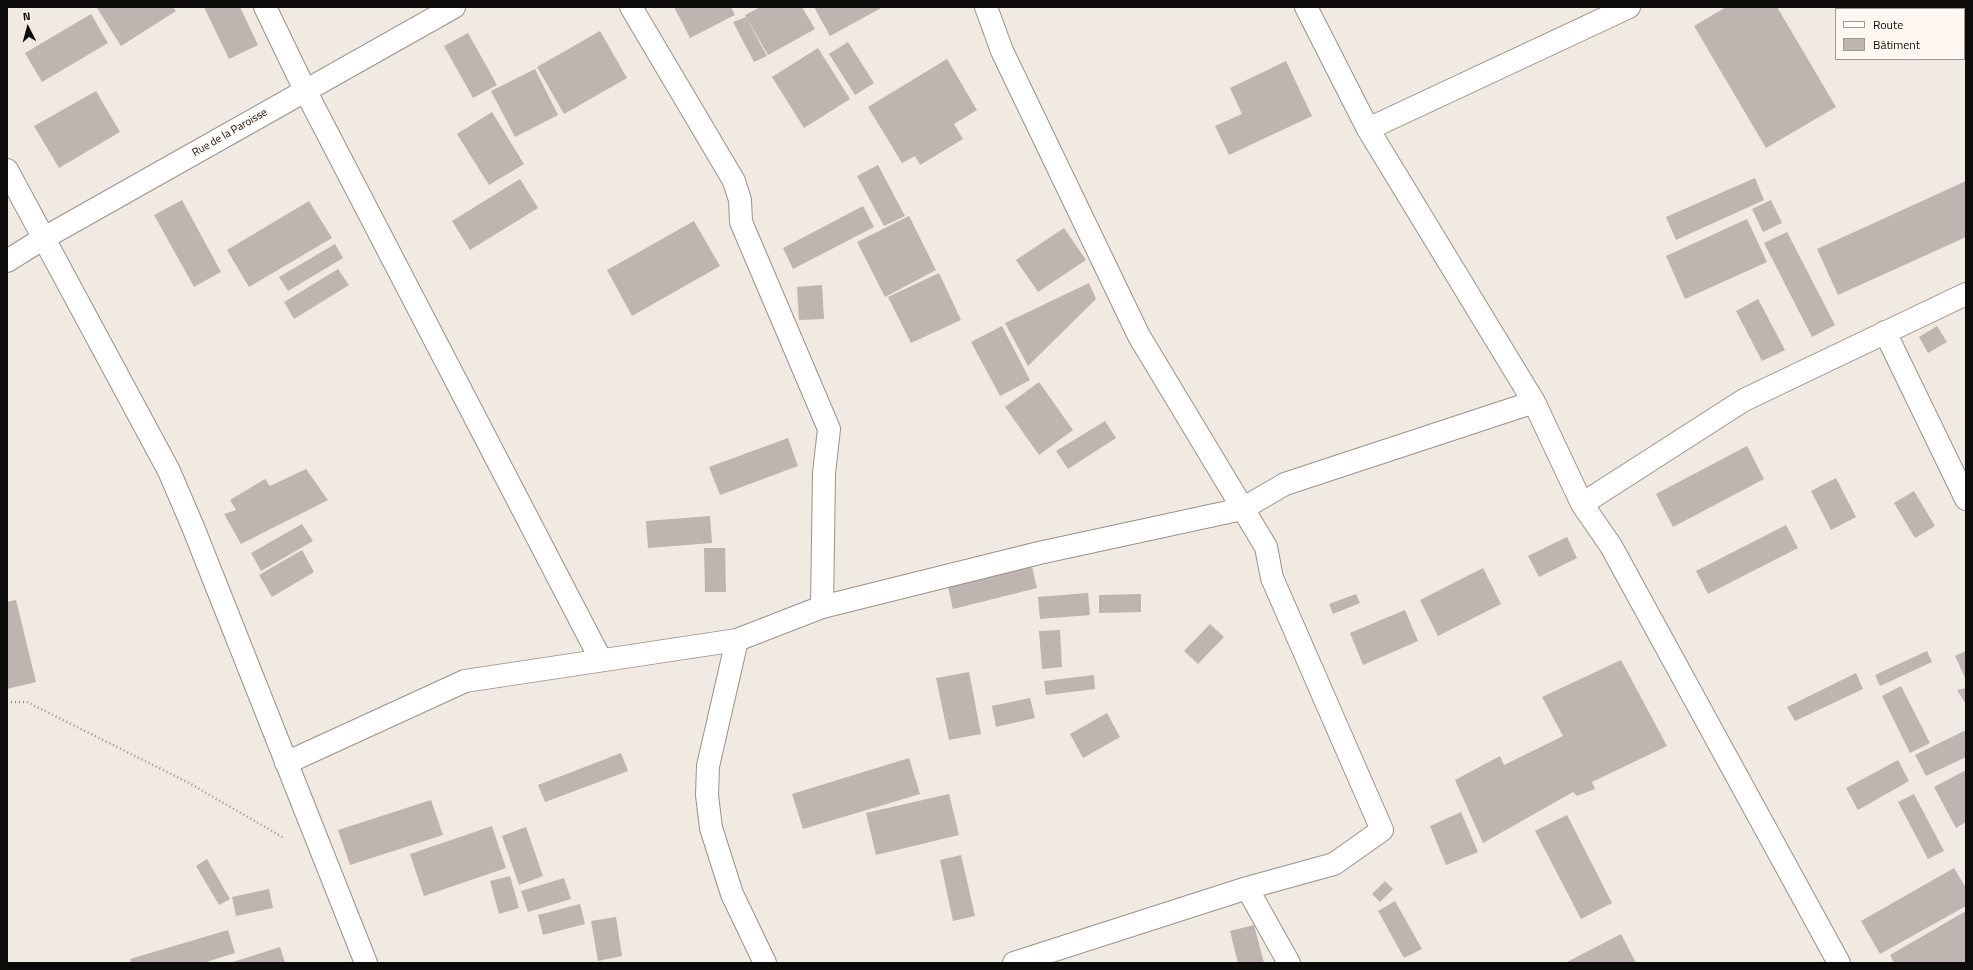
<!DOCTYPE html>
<html>
<head>
<meta charset="utf-8">
<style>
  body { margin:0 }
  #map { position:relative; width:1973px; height:970px; overflow:hidden; background:#f1eae3; font-family:"Titillium Web",sans-serif }
  canvas { display:block }
  .frame { position:absolute; inset:0; border:8px solid #0d0b09; pointer-events:none }
  .legend { position:absolute; left:1835px; top:8px; width:130px; height:52px; box-sizing:border-box; background:#fff7f0; border:1px solid #9e9994; margin:0; padding:5px 7px; list-style:none; font-size:12px; color:#0d0b09 }
  .legend li { display:flex; align-items:center; gap:8px; height:20px }
  .legend b { width:20px; border:1px solid #9e9994 }
  .north { position:absolute; left:8px; top:8px; width:40px; height:40px; -webkit-text-stroke:3px #fff7f0; paint-order:stroke; rotate:354deg; font-size:11px; font-weight:700; line-height:16px; text-align:center; color:#0d0b09 }
  .north::after { content:''; display:block; margin:auto; width:14px; height:18px; background:#0d0b09; clip-path:polygon(50% 0,100% 100%,50% 72%,0 100%) }
</style>
</head>
<body>
<div id="map">
<canvas width="1973" height="970"></canvas>
<div class="frame"></div>
<ul class="legend">
<li><b style="height:5px;background:#fff"></b>Route</li>
<li><b style="height:11px;background:#beb4b0"></b>Bâtiment</li>
</ul>
<div class="north">N</div>
</div>
<script>
const context = document.querySelector('canvas').getContext('2d');
context.lineJoin = 'round';
function fill(path, color) {
  context.fillStyle = color;
  context.fill(path, 'evenodd');
}
function stroke(path, color, width, dash) {
  context.strokeStyle = color;
  context.lineWidth = width;
  context.lineCap = dash ? 'butt' : 'round';
  context.setLineDash(dash || []);
  context.stroke(path);
}
function drawText(font, color, halo, rows, align = 'center') {
  context.font = font + ' "Titillium Web",sans-serif';
  context.lineWidth = 3;
  context.setLineDash([]);
  context.textBaseline = 'middle';
  context.strokeStyle = halo;
  context.fillStyle = color;
  for (const [text, x, y, turn = 0] of rows) {
    context.save();
    context.translate(x, y);
    context.rotate((+turn || 0) * Math.PI / 180);
    context.textAlign = isNaN(turn) ? turn : align;
    if (halo) context.strokeText(text, 0, 0);
    context.fillText(text, 0, 0);
    context.restore();
  }
}
fill(new Path2D(`
  M 99,7 L 173,7 L 176,11 L 121,46 L 97,8 Z
  M 204,7 L 240,7 L 258,45 L 229,59 Z
  M 674,7 L 731,7 L 735,15 L 690,38 Z
  M 760,7 L 802,7 L 815,29 L 768,55 L 745,15 Z
  M 814,7 L 883,7 L 830,36 Z
  M 1726,7 L 1777,7 L 1836,107 L 1766,148 L 1694,26 Z
  M 91,14 L 108,43 L 42,82 L 25,53 Z
  M 746,17 L 767,56 L 754,62 L 733,22 Z
  M 600,31 L 627,78 L 564,114 L 537,67 Z
  M 468,33 L 497,85 L 473,98 L 444,46 Z
  M 848,42 L 874,83 L 855,95 L 829,54 Z
  M 818,48 L 850,99 L 804,128 L 772,77 Z
  M 947,59 L 977,110 L 954,124 L 963,139 L 920,165 L 915,156 L 902,163 L 868,107 Z
  M 1286,61 L 1312,116 L 1229,155 L 1215,126 L 1242,114 L 1230,88 Z
  M 535,69 L 558,115 L 515,137 L 491,91 Z
  M 96,91 L 120,132 L 59,168 L 34,126 Z
  M 492,112 L 524,164 L 489,185 L 457,134 Z
  M 878,165 L 905,216 L 884,226 L 857,176 Z
  M 1755,178 L 1764,200 L 1676,240 L 1666,217 Z
  M 520,179 L 538,208 L 470,250 L 452,221 Z
  M 1966,181 L 1966,237 L 1838,295 L 1817,249 Z
  M 182,200 L 221,272 L 194,287 L 154,215 Z
  M 1771,200 L 1782,223 L 1763,232 L 1752,209 Z
  M 309,201 L 332,238 L 249,287 L 227,250 Z
  M 863,206 L 874,227 L 793,269 L 783,248 Z
  M 909,216 L 936,270 L 885,297 L 857,242 Z
  M 1747,219 L 1767,262 L 1685,299 L 1666,256 Z
  M 694,221 L 720,266 L 632,316 L 607,270 Z
  M 1064,228 L 1086,260 L 1038,292 L 1016,260 Z
  M 1787,232 L 1835,325 L 1812,337 L 1764,243 Z
  M 335,244 L 343,258 L 288,291 L 279,277 Z
  M 338,269 L 349,285 L 294,319 L 284,302 Z
  M 939,273 L 961,320 L 911,343 L 888,297 Z
  M 1089,283 L 1096,299 L 1028,366 L 1005,323 Z
  M 822,285 L 824,319 L 799,320 L 797,287 Z
  M 1758,299 L 1785,350 L 1762,361 L 1736,311 Z
  M 1002,326 L 1030,380 L 1000,396 L 971,342 Z
  M 1937,326 L 1947,342 L 1928,353 L 1919,337 Z
  M 1039,382 L 1073,430 L 1039,455 L 1005,407 Z
  M 1105,421 L 1116,438 L 1068,469 L 1056,451 Z
  M 788,438 L 798,466 L 720,495 L 709,467 Z
  M 1747,446 L 1764,479 L 1673,527 L 1656,494 Z
  M 306,469 L 328,500 L 241,544 L 224,514 L 236,510 L 230,500 L 265,479 L 270,486 Z
  M 1836,478 L 1856,517 L 1831,530 L 1811,491 Z
  M 1914,491 L 1935,526 L 1915,538 L 1894,503 Z
  M 710,516 L 712,543 L 648,548 L 646,521 Z
  M 302,524 L 313,541 L 261,571 L 251,553 Z
  M 1786,525 L 1798,548 L 1708,594 L 1696,571 Z
  M 1567,537 L 1577,558 L 1539,577 L 1528,556 Z
  M 704,548 L 725,548 L 726,592 L 705,592 Z
  M 302,550 L 314,572 L 272,597 L 259,575 Z
  M 1032,567 L 1037,588 L 953,609 L 948,587 Z
  M 1483,568 L 1501,604 L 1438,636 L 1420,600 Z
  M 1088,593 L 1090,615 L 1040,619 L 1038,597 Z
  M 1141,594 L 1141,612 L 1099,613 L 1099,595 Z
  M 1356,594 L 1360,603 L 1333,614 L 1329,604 Z
  M 16,600 L 36,682 L 7,689 L 7,602 Z
  M 1405,610 L 1418,641 L 1363,665 L 1350,633 Z
  M 1210,624 L 1224,637 L 1198,664 L 1184,651 Z
  M 1060,630 L 1062,667 L 1042,669 L 1039,631 Z
  M 1927,651 L 1932,662 L 1880,686 L 1875,675 Z
  M 1966,651 L 1966,680 L 1955,656 Z
  M 1621,660 L 1667,746 L 1592,782 L 1595,789 L 1577,796 L 1573,792 L 1483,843 L 1455,780 L 1500,756 L 1504,765 L 1563,736 L 1542,697 Z
  M 969,672 L 981,734 L 949,740 L 936,678 Z
  M 1856,673 L 1863,689 L 1795,721 L 1787,707 Z
  M 1094,675 L 1095,689 L 1046,695 L 1044,681 Z
  M 1901,686 L 1930,743 L 1910,753 L 1882,696 Z
  M 1966,688 L 1966,704 L 1957,690 Z
  M 1030,698 L 1035,718 L 996,727 L 992,706 Z
  M 1107,713 L 1120,737 L 1083,758 L 1070,734 Z
  M 1966,730 L 1966,757 L 1926,776 L 1915,755 Z
  M 621,753 L 628,771 L 545,802 L 538,785 Z
  M 909,758 L 920,794 L 803,829 L 792,794 Z
  M 1898,760 L 1909,781 L 1858,810 L 1846,788 Z
  M 1966,770 L 1966,822 L 1956,828 L 1934,787 Z
  M 949,794 L 959,835 L 876,855 L 866,813 Z
  M 1914,794 L 1944,851 L 1928,859 L 1898,802 Z
  M 431,800 L 443,835 L 350,865 L 338,830 Z
  M 1461,812 L 1478,852 L 1446,865 L 1430,826 Z
  M 1567,815 L 1612,903 L 1581,919 L 1535,831 Z
  M 492,826 L 506,868 L 424,896 L 410,854 Z
  M 526,827 L 543,876 L 519,885 L 502,836 Z
  M 961,855 L 975,916 L 953,921 L 940,860 Z
  M 207,859 L 230,899 L 219,905 L 196,866 Z
  M 1954,868 L 1966,888 L 1966,906 L 1880,954 L 1861,921 Z
  M 510,876 L 519,908 L 499,914 L 490,881 Z
  M 564,878 L 571,899 L 528,912 L 521,891 Z
  M 1385,881 L 1393,889 L 1380,902 L 1372,894 Z
  M 269,889 L 273,908 L 236,916 L 232,897 Z
  M 1395,901 L 1422,949 L 1404,958 L 1378,911 Z
  M 580,904 L 585,924 L 543,935 L 538,915 Z
  M 1966,911 L 1966,962 L 1894,963 L 1890,955 Z
  M 616,917 L 622,956 L 598,961 L 591,921 Z
  M 1254,925 L 1264,963 L 1238,963 L 1230,931 Z
  M 228,930 L 235,953 L 203,963 L 131,963 L 130,959 Z
  M 1621,934 L 1636,963 L 1565,963 Z
  M 280,947 L 285,963 L 230,963 Z`), '#beb4b0');
const street = new Path2D(`
  M 265,7 L 305,90 L 601,660
  M 631,7 L 734,181 L 740,200 L 741,222 L 829,429 L 824,473 L 822,607
  M 986,7 L 1002,51 L 1139,336 L 1266,547 L 1272,578 L 1382,830 L 1334,864 L 1247,888 L 1014,963
  M 1306,7 L 1368,129 L 1534,402 L 1582,504 L 1611,546 L 1839,963
  M 1368,129 L 1629,7
  M 7,170 L 169,471 L 193,527 L 366,963
  M 7,261 L 44,238 L 454,7
  M 1885,332 L 1966,499
  M 1582,504 L 1744,400 L 1966,294
  M 737,640 L 708,766 L 707,795 L 711,828 L 732,894 L 765,963
  M 286,763 L 465,681 L 737,640 L 822,607 L 1039,553 L 1242,509 L 1285,484 L 1534,402
  M 1247,888 L 1289,963`);
stroke(street, '#99928b', 24);
stroke(new Path2D(`
  M 7,702 L 27,702 L 189,783 L 284,838`), '#948f8a', 2.5, [1, 3]);
stroke(street, '#fff', 22);
drawText('11px', '#0d0b09', '#fff7f0', [
  ["Rue de la Paroisse",230,133,-30]
]);
</script>
</body>
</html>
